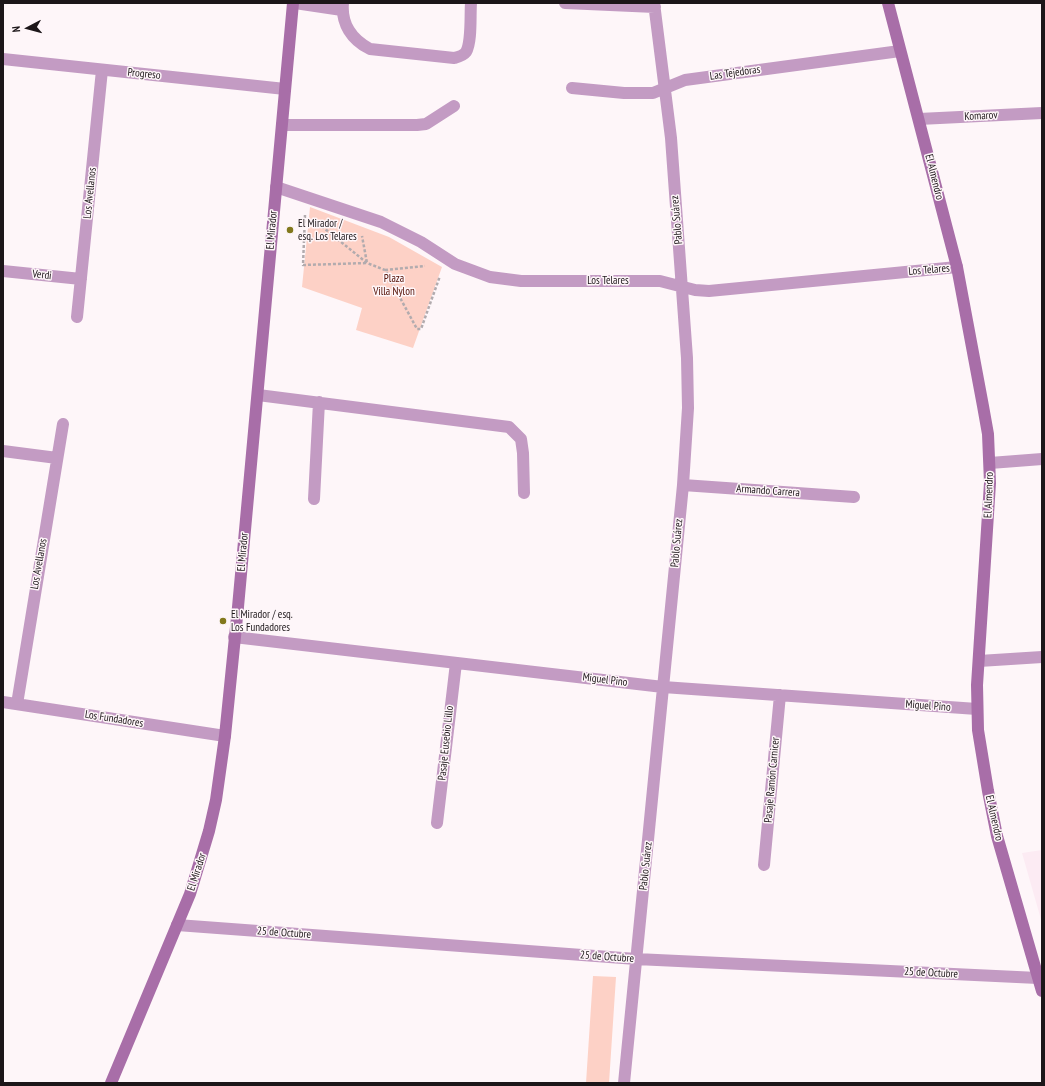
<!DOCTYPE html>
<html>
<head>
<meta charset="utf-8">
<style>
  body { margin:0 }
  #map { position:relative; width:1045px; height:1086px; overflow:hidden; background:#fef6f9; font-family:"PT Sans Narrow",sans-serif }
  canvas { display:block }
  .frame { position:absolute; inset:0; border:4px solid #1c1619; pointer-events:none }
  .north { position:absolute; left:8px; top:8px; width:40px; height:40px; -webkit-text-stroke:3px #fef6f9; paint-order:stroke; rotate:264deg; font-size:11px; font-weight:700; line-height:16px; text-align:center; color:#1c1619 }
  .north::after { content:''; display:block; margin:auto; width:14px; height:18px; background:#1c1619; clip-path:polygon(50% 0,100% 100%,50% 72%,0 100%) }
</style>
</head>
<body>
<div id="map">
<canvas width="1045" height="1086"></canvas>
<div class="frame"></div>
<div class="north">N</div>
</div>
<script>
const context = document.querySelector('canvas').getContext('2d');
context.lineJoin = 'round';
function fill(path, color) {
  context.fillStyle = color;
  context.fill(path, 'evenodd');
}
function stroke(path, color, width, dash) {
  context.strokeStyle = color;
  context.lineWidth = width;
  context.lineCap = dash ? 'butt' : 'round';
  context.setLineDash(dash || []);
  context.stroke(path);
}
function drawText(font, color, halo, rows, align = 'center') {
  context.font = font + ' "PT Sans Narrow",sans-serif';
  context.lineWidth = 3;
  context.setLineDash([]);
  context.textBaseline = 'middle';
  context.strokeStyle = halo;
  context.fillStyle = color;
  for (const [text, x, y, turn = 0] of rows) {
    context.save();
    context.translate(x, y);
    context.rotate((+turn || 0) * Math.PI / 180);
    context.textAlign = isNaN(turn) ? turn : align;
    if (halo) context.strokeText(text, 0, 0);
    context.fillText(text, 0, 0);
    context.restore();
  }
}
fill(new Path2D(`
  M 1042,850 L 1042,923 L 1022,853 Z`), '#fcebf3');
fill(new Path2D(`
  M 310,207 L 389,237 L 442,267 L 413,348 L 356,330 L 362,308 L 302,287 Z
  M 593,976 L 616,977 L 609,1083 L 586,1083 Z`), '#fdd1c6');
stroke(new Path2D(`
  M 305,215 L 303,265 L 367,263 L 362,236
  M 314,220 L 367,263 L 385,270 L 417,329 L 421,329 L 440,276
  M 385,270 L 425,266`), '#b2abae', 2.5, [3, 2]);
stroke(new Path2D(`
  M 295,3 L 342,10
  M 343,3 C 341,24 352,40 370,49 L 454,58 C 458,57 463,56 466,52 C 472,42 470,15 471,3
  M 282,125 L 417,125 L 426,124 L 454,106
  M 258,395 L 509,427 L 521,439 L 523,453 L 524,493
  M 314,499 L 319,402`), '#c39bc3', 12);
stroke(new Path2D(`
  M 565,3 L 655,7
  M 3,59 L 285,89
  M 572,88 L 624,93 L 653,93 L 685,80 L 900,51
  M 919,119 L 1042,113
  M 276,187 L 381,222 L 421,242 L 455,264 L 490,277 L 521,281 L 660,281 L 695,290 L 709,291 L 957,267
  M 3,271 L 81,279
  M 77,317 L 102,70
  M 3,451 L 57,458
  M 990,463 L 1042,459
  M 683,485 L 854,497
  M 234,637 L 663,687 L 977,709
  M 979,661 L 1042,657
  M 3,702 L 225,736
  M 17,704 L 63,424
  M 437,823 L 456,663
  M 764,865 L 780,695
  M 177,925 L 636,959 L 1038,978
  M 624,1083 L 683,485 L 688,408 L 687,358 L 671,138 L 654,3`), '#c39bc3', 12);
stroke(new Path2D(`
  M 888,3 L 957,267 L 983,406 L 988,434 L 990,483 L 977,685 L 978,730 L 988,791 L 997,836 L 1042,991
  M 111,1083 L 190,894 L 209,831 L 216,800 L 225,736 L 238,607 L 293,3`), '#a86ea8', 12);
for (const [x, y, r, color] of [
  [290,230,4,"#82781c"],
  [223,621,4,"#82781c"]
]) {
  const dot = new Path2D();
  dot.arc(x, y, r, 0, 2 * Math.PI);
  context.fillStyle = color;
  context.fill(dot);
  stroke(dot, '#fef6f9', 1.5);
}
drawText('11px', '#1c1619', '#fef6f9', [
  ["Las Tejedoras",735,73,-8],
  ["Progreso",144,74,6],
  ["Komarov",981,116,-3],
  ["El Almendro",934,177,76],
  ["Los Avellanos",90,193,-84],
  ["Pablo Suárez",677,220,-95],
  ["El Mirador",272,230,-85],
  ["Los Telares",929,270,-5],
  ["Verdi",42,275,6],
  ["Los Telares",608,281],
  ["Armando Carrera",768,491,4],
  ["El Almendro",989,495,-88],
  ["Pablo Suárez",677,543,-85],
  ["El Mirador",243,552,-85],
  ["Los Avellanos",39,564,-80],
  ["Miguel Pino",605,680,7],
  ["Miguel Pino",928,706,4],
  ["Los Fundadores",114,719,9],
  ["Pasaje Eusebio Lillo",446,743,-84],
  ["Pasaje Ramón Carnicer",772,780,-85],
  ["El Almendro",994,818,77],
  ["Pablo Suárez",646,866,-84],
  ["El Mirador",197,872,-72],
  ["25 de Octubre",284,933,4],
  ["25 de Octubre",607,957,4],
  ["25 de Octubre",931,973,3]
]);
drawText('11px', '#1c1619', '#fef6f9', [
  ["El Mirador /",298,224],
  ["esq. Los Telares",298,237],
  ["El Mirador / esq.",231,615],
  ["Los Fundadores",231,628]
], 'left');
drawText('11px', '#510c00', '#fef6f9', [
  ["Plaza",394,279],
  ["Villa Nylon",394,292]
]);
</script>
</body>
</html>
